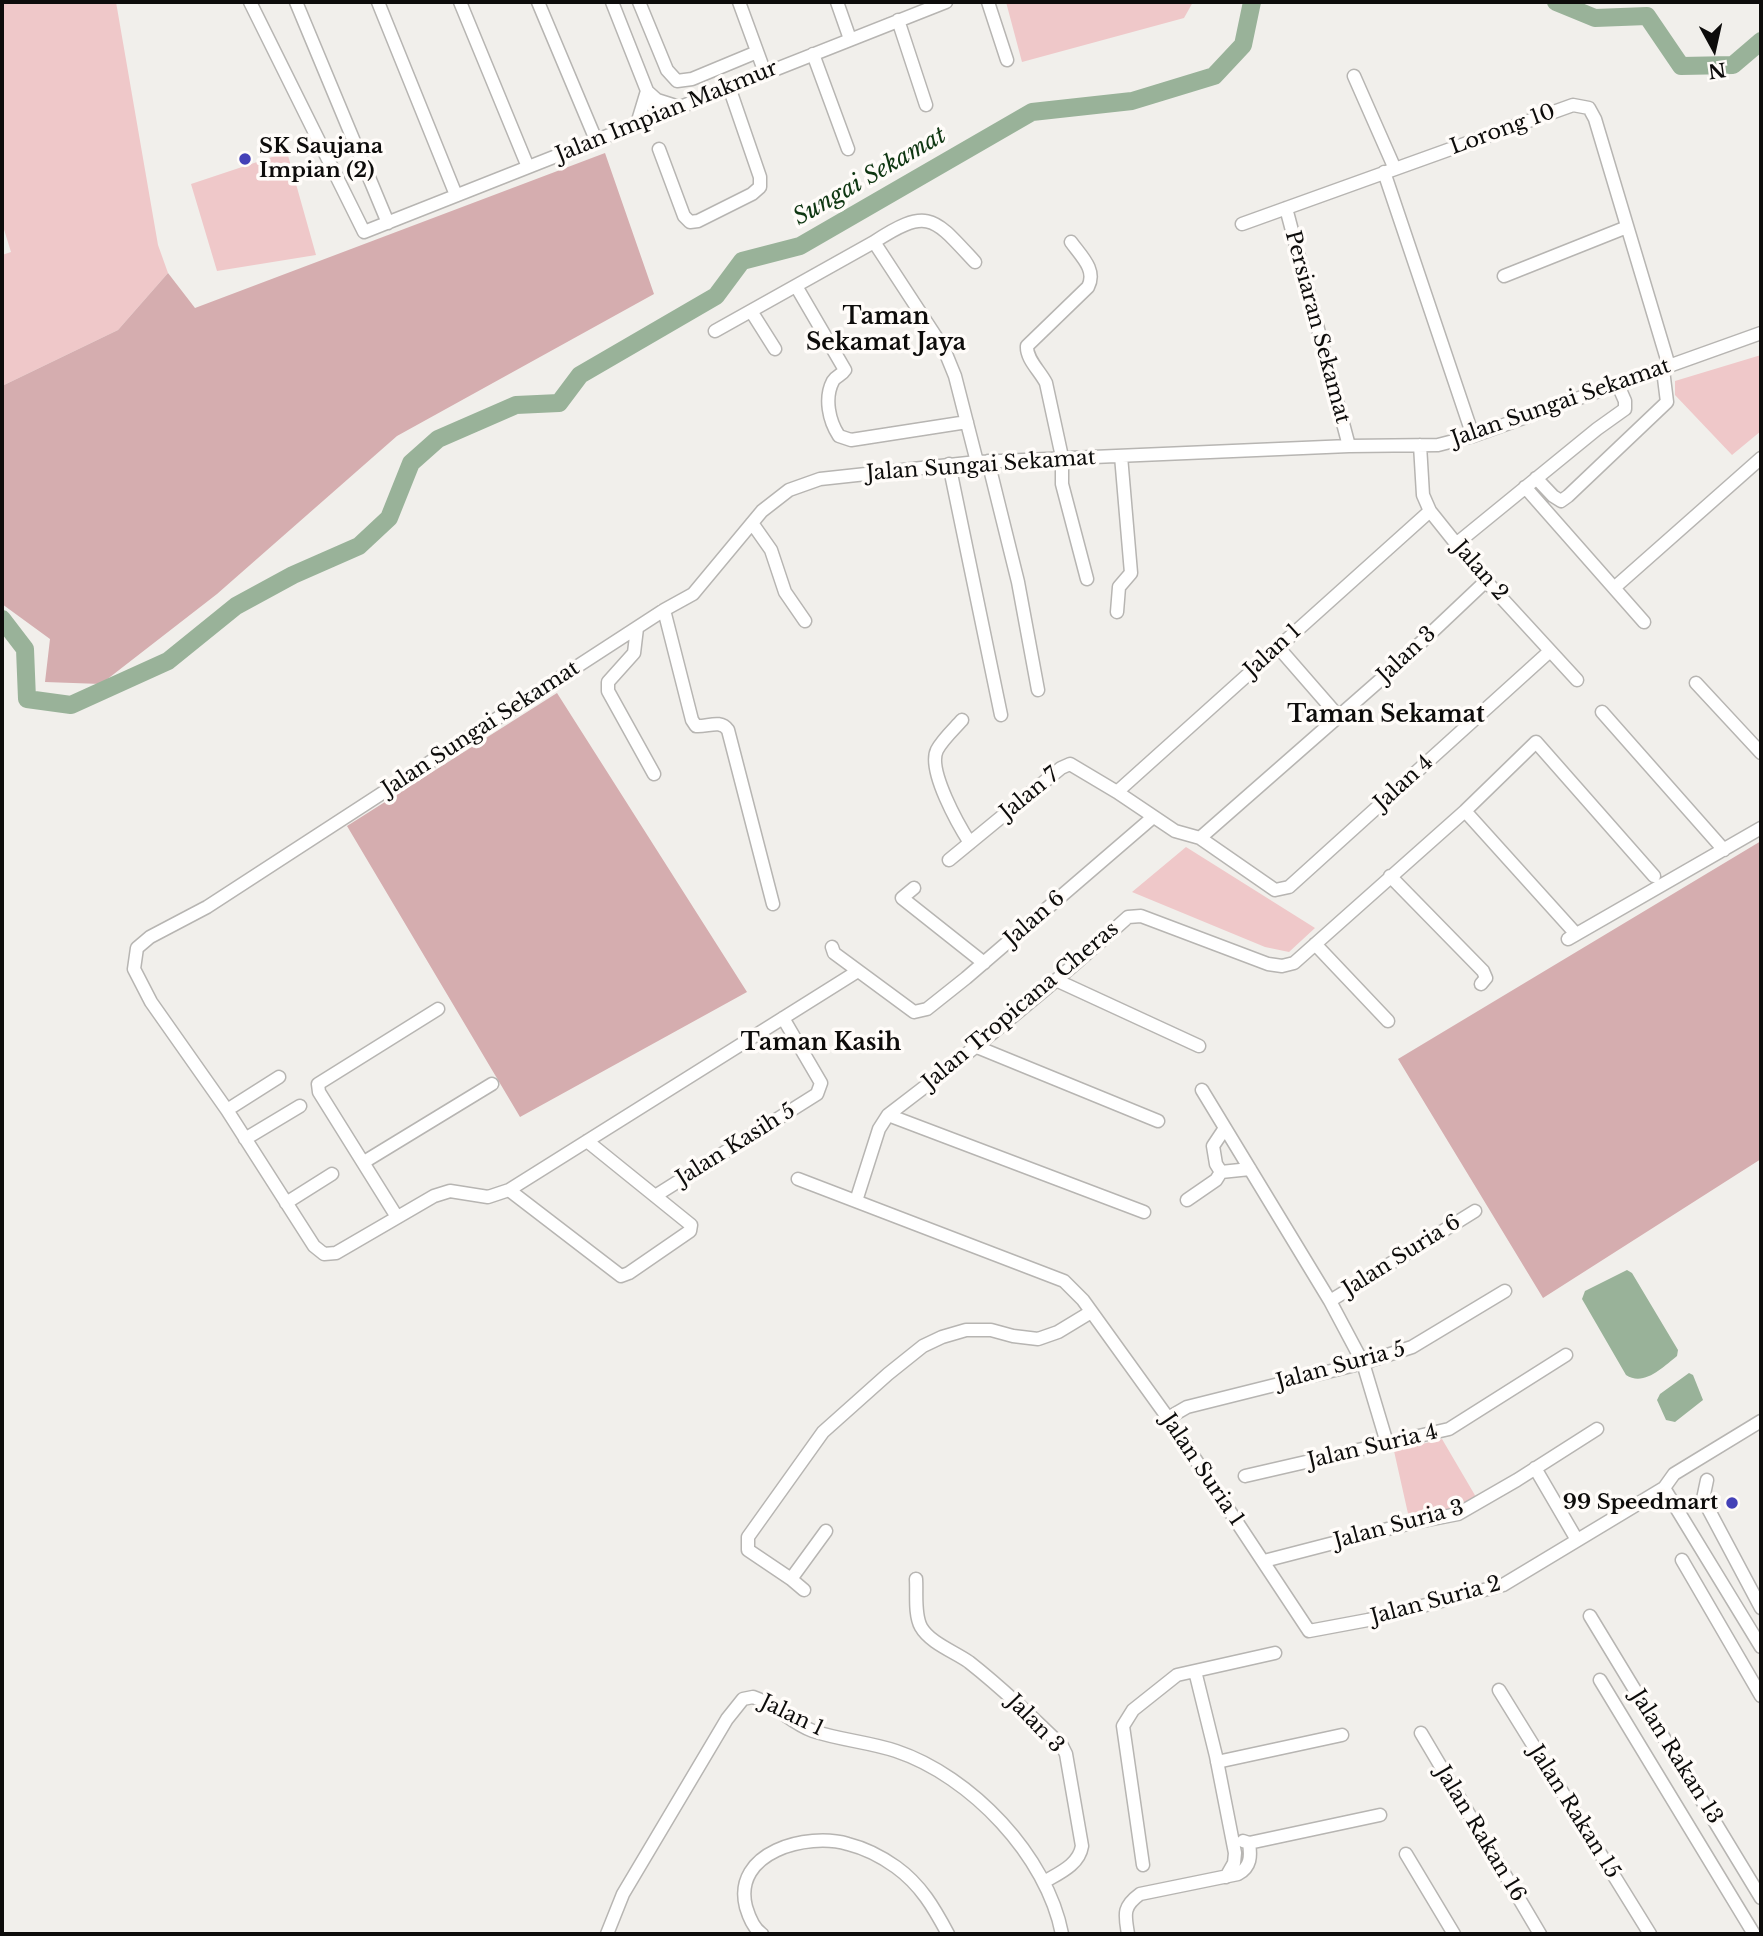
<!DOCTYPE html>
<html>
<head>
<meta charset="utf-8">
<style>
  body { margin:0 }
  #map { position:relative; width:1763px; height:1936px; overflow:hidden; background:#f1efeb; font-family:"Libre Baskerville",serif }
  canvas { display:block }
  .frame { position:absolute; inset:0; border:4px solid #0d0c0b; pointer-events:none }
  .north { position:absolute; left:1679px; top:14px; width:70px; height:70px; -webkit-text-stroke:5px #fffcf9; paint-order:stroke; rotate:172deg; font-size:19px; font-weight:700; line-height:28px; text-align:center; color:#0d0c0b }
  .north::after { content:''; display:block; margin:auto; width:24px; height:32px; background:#0d0c0b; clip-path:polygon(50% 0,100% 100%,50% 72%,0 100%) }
</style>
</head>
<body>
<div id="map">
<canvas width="1763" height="1936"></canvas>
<div class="frame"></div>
<div class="north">N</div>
</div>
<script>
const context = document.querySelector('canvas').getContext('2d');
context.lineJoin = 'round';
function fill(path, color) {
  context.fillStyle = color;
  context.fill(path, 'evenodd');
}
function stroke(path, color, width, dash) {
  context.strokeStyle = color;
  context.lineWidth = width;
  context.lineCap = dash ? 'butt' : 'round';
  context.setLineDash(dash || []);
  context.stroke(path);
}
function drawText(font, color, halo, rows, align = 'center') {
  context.font = font + ' "Libre Baskerville",serif';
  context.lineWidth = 7;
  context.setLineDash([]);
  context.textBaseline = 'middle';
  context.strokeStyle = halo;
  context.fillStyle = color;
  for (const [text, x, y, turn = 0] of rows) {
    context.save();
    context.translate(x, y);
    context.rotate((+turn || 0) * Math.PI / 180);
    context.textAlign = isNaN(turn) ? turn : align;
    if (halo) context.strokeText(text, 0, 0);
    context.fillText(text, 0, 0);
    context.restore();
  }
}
fill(new Path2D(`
  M 2,2 L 116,2 L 158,245 L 168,273 L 118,330 L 2,386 L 2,255 L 11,252 L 2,223 Z
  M 1006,2 L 1193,2 L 1184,18 L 1022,62 Z
  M 287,152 L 316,255 L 217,271 L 191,184 Z
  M 1761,355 L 1761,431 L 1732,455 L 1675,395 L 1675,381 Z
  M 1186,847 L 1315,928 L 1289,952 L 1265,947 L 1132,892 Z
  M 1442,1439 L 1476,1497 L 1457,1508 L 1409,1518 L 1394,1451 Z`), '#efc8c9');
fill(new Path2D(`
  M 605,153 L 654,294 L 397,436 L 217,594 L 101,684 L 45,682 L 50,639 L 2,604 L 2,386 L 118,330 L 168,273 L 195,308 Z
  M 557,693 L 747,992 L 520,1117 L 347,826 Z
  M 1761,841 L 1761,1159 L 1543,1298 L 1398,1059 Z`), '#d5adaf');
fill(new Path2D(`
  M 1627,1270 L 1632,1273 L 1678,1350 L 1677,1356 C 1663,1367 1644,1387 1626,1375 L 1582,1299 L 1585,1291 Z
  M 1689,1373 L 1693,1375 L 1703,1400 L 1675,1422 L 1666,1420 L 1657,1400 L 1660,1394 Z`), '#99b299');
stroke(new Path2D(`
  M 1556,2 L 1595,18 L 1647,16 L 1681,66 L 1733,65 L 1761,41
  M 2,619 L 25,649 L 27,699 L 71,705 L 168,661 L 236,606 L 293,575 L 359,546 L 389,518 L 411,463 L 438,439 L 516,405 L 559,403 L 580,375 L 716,296 L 742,261 L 800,246 L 1032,112 L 1132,101 L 1214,76 L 1243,45 L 1252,2`), '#99b299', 18);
const minor = new Path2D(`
  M 250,2 L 364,232 L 946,2
  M 296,2 L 388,223
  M 378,2 L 456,195
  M 460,2 L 528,167
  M 538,2 L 596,140
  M 612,2 L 657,116
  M 639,2 L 667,70 L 677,81 L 692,79 L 757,52
  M 739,2 L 765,73
  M 837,2 L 850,39
  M 988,2 L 1007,60
  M 898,20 L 926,105
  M 813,54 L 848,149
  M 1354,76 L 1395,169
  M 637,124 L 647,91 L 657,100 L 679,107
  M 659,149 L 684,216 L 690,222 L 698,221 L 752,194 L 760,187 L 760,177 L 729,87
  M 1384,172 L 1473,436
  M 1286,208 L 1349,446
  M 1242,224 L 1573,105 L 1589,108 L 1595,119 L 1669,366
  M 874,242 C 929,206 934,218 975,262
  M 1071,242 C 1081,256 1097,270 1088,287 L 1027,346 C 1026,359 1040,371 1046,383 L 1062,457 L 1062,484 L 1087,579
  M 1504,276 L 1627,227
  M 796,286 L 845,370 C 842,375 836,376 833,381 C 824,398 829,421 839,436 L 851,440 L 967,422
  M 751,311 L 775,349
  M 715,331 L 874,242 L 944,349 L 955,376 L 977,462
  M 1420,445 L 1423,495 L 1430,511 L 1486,581 L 1577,680
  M 988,461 L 1018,582 L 1038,690
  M 949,464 L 1001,715
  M 1536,478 L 1553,496 L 1561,501 L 1568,496 L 1667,402 L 1663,370
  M 1525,487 L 1644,622
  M 752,523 L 771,550 L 785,592 L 805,621
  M 1456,544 L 1597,429 L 1625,409 L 1625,401 L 1618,385
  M 1614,588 L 1761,458
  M 664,610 L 692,720 L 696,726 C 708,727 720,719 728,730 L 773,904
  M 1117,612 L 1119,587 L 1131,573 L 1121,456
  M 637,628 L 634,653 L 608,682 L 608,691 L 654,774
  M 1278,647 L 1339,717
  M 1696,683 L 1761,753
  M 1602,712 L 1724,850
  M 962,720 C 954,729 942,740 937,750 C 927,770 959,826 970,843
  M 1117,792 L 1430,511
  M 1465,811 L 1576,934
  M 1200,838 L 1395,667 L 1486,581
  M 949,860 L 1061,768 L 1070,764 L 1117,792 L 1175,831 L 1200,838 L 1275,890 L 1289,887 L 1550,651
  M 1390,876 L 1483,971 L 1486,978 L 1481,984
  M 914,888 L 902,898 L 984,963
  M 1568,939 L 1761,828
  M 1315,944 L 1388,1021
  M 832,947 L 834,953 L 914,1012 L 927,1009 L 966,978 L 1152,818
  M 858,971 L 509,1190 L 488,1197 L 450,1191 L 434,1196 L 336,1253 L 324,1254 L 314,1246 L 227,1110 L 151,1002 L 134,969 L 137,948 L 150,937 L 207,907 L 664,610 L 693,594 L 762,511 L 789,490 L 820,479 L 977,462 L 1349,446 L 1438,445 L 1473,436 L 1761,333
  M 1058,981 L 1199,1046
  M 977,1047 L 1158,1121
  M 1202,1090 L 1330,1301 L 1363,1363 L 1387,1443
  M 227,1110 L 279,1077
  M 888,1115 L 1144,1212
  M 1225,1128 L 1213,1146 L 1216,1164 L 1221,1172 L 1250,1169
  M 245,1139 L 300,1106
  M 364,1162 L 492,1084
  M 798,1179 L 1064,1281 L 1083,1300 L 1168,1418 L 1309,1631 L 1368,1620 L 1503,1585 L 1664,1488 L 1674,1474 L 1761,1421
  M 509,1190 L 621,1276 L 629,1273 L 690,1231 L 691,1225 L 587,1141
  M 655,1196 L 817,1094 L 821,1083 L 783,1018
  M 1187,1200 L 1216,1180 L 1221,1172
  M 856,1201 L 879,1129 L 888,1115 C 971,1052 1051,987 1128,917 L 1141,916 L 1268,964 L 1282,966 L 1294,963 L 1465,811 L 1536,742 L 1654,876
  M 286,1203 L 332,1174
  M 397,1217 L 319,1092 L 318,1084 L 438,1009
  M 1330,1301 L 1475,1211
  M 1168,1418 L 1187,1407 L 1363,1363 L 1412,1347 L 1505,1291
  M 1535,1468 L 1577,1540
  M 1245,1476 L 1449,1429 L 1566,1355
  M 1707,1480 L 1703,1499 L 1761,1608
  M 1664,1488 L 1761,1647
  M 826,1531 L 791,1579 L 748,1550 L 748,1537 L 823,1432 L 888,1374 L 923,1346 L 942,1337 L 966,1330 L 991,1330 L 1013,1336 L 1038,1339 L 1058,1332 L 1091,1312
  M 1682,1560 L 1761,1696
  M 1264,1561 L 1407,1524 L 1458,1514 L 1517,1480 L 1597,1429
  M 791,1579 L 804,1590
  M 916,1579 C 917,1593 914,1614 921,1627 C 930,1643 955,1652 969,1662 C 1002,1688 1032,1717 1062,1746 L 1066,1754 L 1082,1846 C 1079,1865 1059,1873 1044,1882
  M 1590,1616 L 1761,1898
  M 1195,1671 L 1216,1756 L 1235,1853 L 1234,1863 L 1226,1877
  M 1600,1680 L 1754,1934
  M 1499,1690 L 1650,1934
  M 1421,1733 L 1540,1934
  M 1217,1762 L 1342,1735
  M 1243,1841 L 1249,1843 L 1380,1815
  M 1406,1854 L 1454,1934
  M 1143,1865 L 1123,1726 L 1133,1710 L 1177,1675 L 1275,1653
  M 607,1934 L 623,1894 L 727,1719 L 743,1699 L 753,1697 C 775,1704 791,1723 813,1731 C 840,1740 869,1742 896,1751 C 971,1776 1047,1856 1062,1934
  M 762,1934 C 754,1929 749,1917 746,1907 C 732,1852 807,1832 848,1844 C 864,1848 882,1857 896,1867 C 921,1885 934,1908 948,1934
  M 1128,1934 C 1125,1915 1122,1907 1140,1894 L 1238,1874 C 1251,1867 1251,1856 1249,1843`);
stroke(minor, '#b7b5b2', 15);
stroke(minor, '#fff', 12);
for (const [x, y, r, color] of [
  [245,159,7,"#4441b7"],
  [1732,1503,7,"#4441b7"]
]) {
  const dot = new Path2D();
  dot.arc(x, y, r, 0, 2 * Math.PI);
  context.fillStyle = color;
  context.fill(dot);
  stroke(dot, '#fffcf9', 2.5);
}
drawText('21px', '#0d0c0b', '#fffcf9', [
  ["Jalan Impian Makmur",667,112,-22],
  ["Lorong 10",1503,130,-20],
  ["Persiaran Sekamat",1317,327,75],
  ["Jalan Sungai Sekamat",1561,403,-19],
  ["Jalan Sungai Sekamat",981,466,-4],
  ["Jalan 2",1480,571,49],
  ["Jalan 1",1273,651,-42],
  ["Jalan 3",1407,655,-43],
  ["Jalan Sungai Sekamat",481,729,-33],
  ["Jalan 4",1404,783,-42],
  ["Jalan 7",1030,794,-39],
  ["Jalan 6",1035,919,-41],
  ["Jalan Tropicana Cheras",1021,1006,-40],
  ["Jalan Kasih 5",736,1145,-32],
  ["Jalan Suria 6",1402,1256,-32],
  ["Jalan Suria 5",1341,1366,-15],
  ["Jalan Suria 4",1373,1447,-13],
  ["Jalan Suria 1",1202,1470,56],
  ["Jalan Suria 3",1399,1525,-15],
  ["Jalan Suria 2",1436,1601,-15],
  ["Jalan 1",792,1716,26],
  ["Jalan 3",1035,1724,46],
  ["Jalan Rakan 13",1676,1757,58],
  ["Jalan Rakan 15",1574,1812,58],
  ["Jalan Rakan 16",1480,1834,59]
]);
drawText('bold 21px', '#0d0c0b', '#fffcf9', [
  ["SK Saujana",259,147],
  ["Impian (2)",259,171],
  ["99 Speedmart",1718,1503,"right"]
], 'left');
drawText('italic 23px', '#0e3611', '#fffcf9', [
  ["Sungai Sekamat",870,177,-30]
]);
drawText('bold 23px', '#0d0c0b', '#fffcf9', [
  ["Taman",886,318],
  ["Sekamat Jaya",886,344],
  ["Taman Sekamat",1386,716],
  ["Taman Kasih",821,1044]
]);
</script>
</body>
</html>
